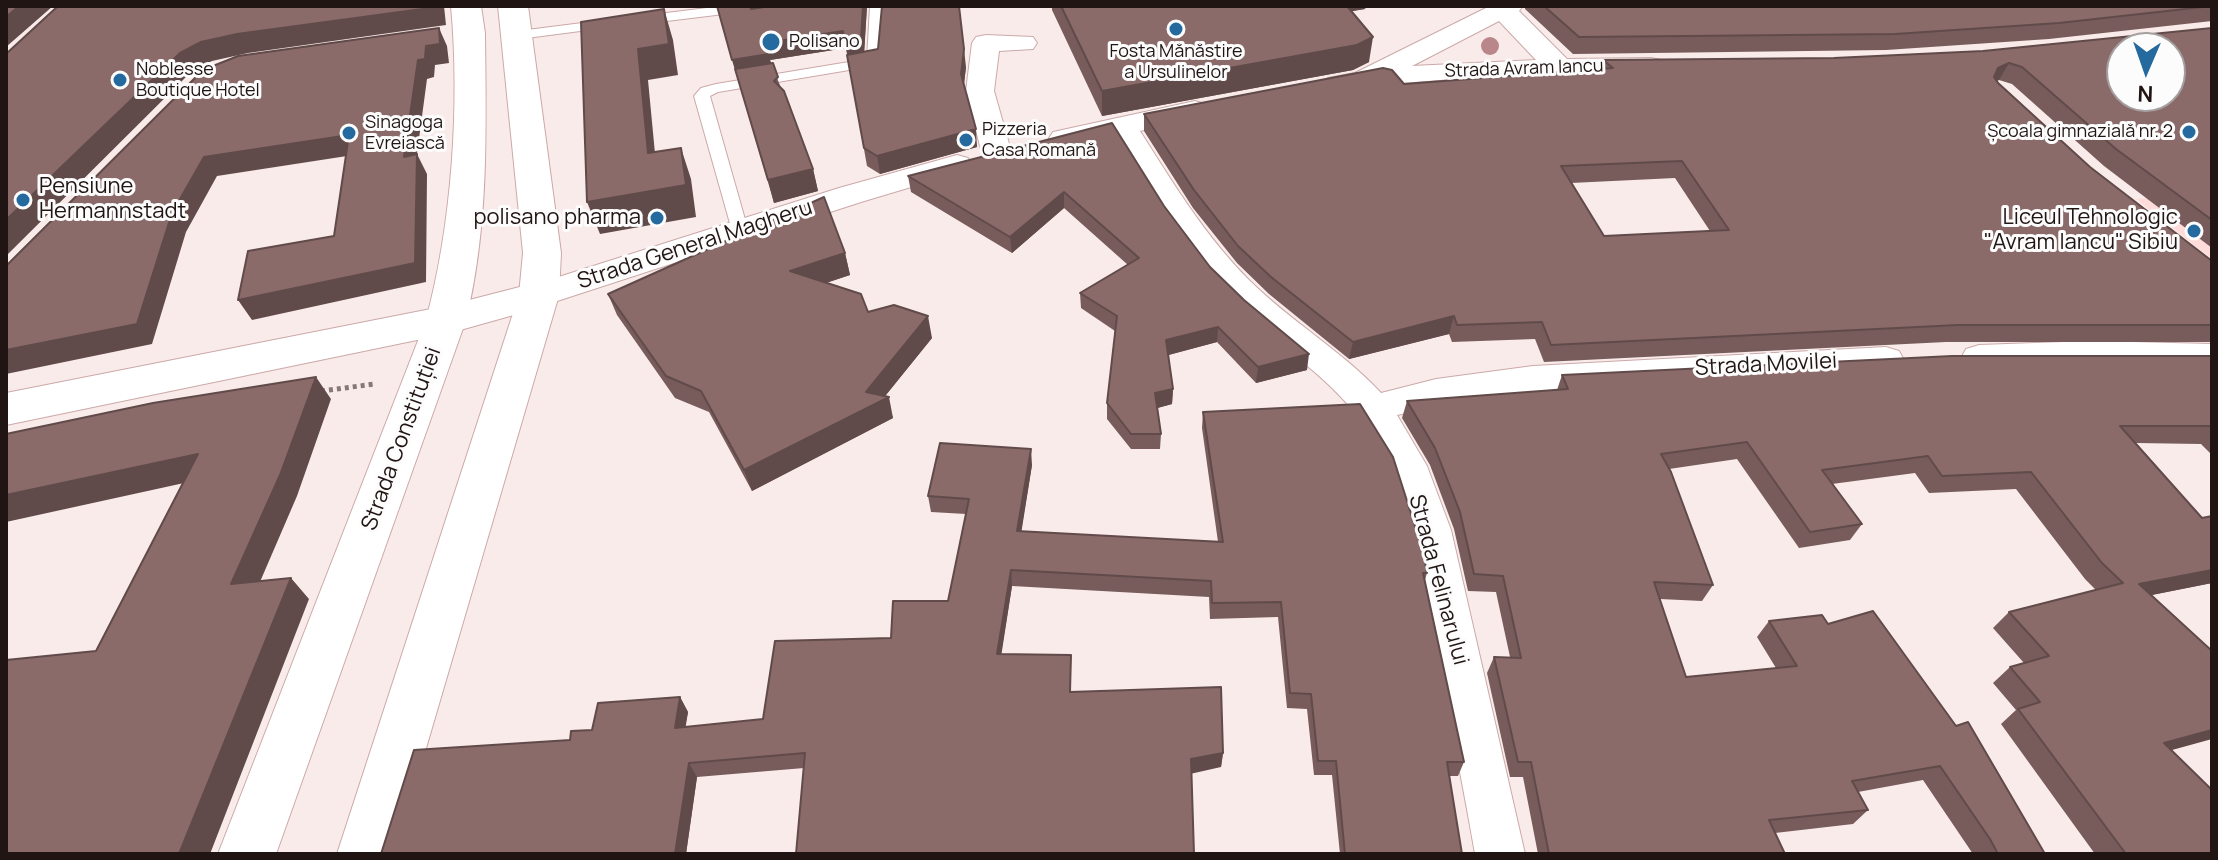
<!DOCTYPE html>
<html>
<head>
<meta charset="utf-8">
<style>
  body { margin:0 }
  #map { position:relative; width:2218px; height:860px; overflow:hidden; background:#faebeb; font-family:Manrope,sans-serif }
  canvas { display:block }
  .frame { position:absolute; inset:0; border:8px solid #211514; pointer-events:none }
  .north { position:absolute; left:2106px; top:32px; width:80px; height:80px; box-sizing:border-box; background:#fcfcfc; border:2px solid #a4a09f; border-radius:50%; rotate:182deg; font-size:22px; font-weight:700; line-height:32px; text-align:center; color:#211514 }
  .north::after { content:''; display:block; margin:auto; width:28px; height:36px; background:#246a9f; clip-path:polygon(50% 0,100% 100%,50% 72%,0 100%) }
</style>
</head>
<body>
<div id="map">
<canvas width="2218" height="860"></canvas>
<div class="frame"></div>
<div class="north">N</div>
</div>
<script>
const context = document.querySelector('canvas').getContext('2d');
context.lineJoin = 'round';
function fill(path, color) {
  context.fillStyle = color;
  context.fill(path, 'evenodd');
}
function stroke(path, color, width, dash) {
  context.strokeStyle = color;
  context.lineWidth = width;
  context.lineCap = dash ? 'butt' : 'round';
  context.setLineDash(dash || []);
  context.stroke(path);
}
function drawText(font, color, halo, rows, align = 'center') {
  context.font = font + ' Manrope,sans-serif';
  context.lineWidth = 6;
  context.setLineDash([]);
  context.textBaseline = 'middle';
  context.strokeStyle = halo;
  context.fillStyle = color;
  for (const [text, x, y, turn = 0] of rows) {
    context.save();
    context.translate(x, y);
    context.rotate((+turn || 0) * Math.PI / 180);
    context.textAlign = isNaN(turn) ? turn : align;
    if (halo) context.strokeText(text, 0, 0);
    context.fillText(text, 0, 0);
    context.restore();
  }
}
fill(new Path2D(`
  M 2212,193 L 2212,259 L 2136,199 L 2201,194 Z`), '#ffdbda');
const service = new Path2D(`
  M 723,6 L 764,6 L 757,10 L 642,24 L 635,20 L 642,16 Z
  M 870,6 L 884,6 L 879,65 L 718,92 L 710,96 L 748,230 L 745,234 L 733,234 L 694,96 L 701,88 L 716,84 L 867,59 Z
  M 606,20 L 613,24 L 611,27 L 519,39 L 512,35 L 519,31 Z`);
const minor = new Path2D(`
  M 1490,6 L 1523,6 L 1519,11 L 1567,59 L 1651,58 L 1661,60 L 1665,66 L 1661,72 L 1651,74 L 1478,77 L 1389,84 C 1370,80 1349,95 1328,90 L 1324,84 L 1328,78 L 1355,73 ZM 1499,21 L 1536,60 L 1412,66 Z
  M 986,35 L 1033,37 L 1037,43 L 1033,49 L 999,51 L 994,91 L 1012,154 L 1008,160 L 997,163 L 986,160 L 982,154 L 966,91 L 972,43 L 976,37 Z
  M 1195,101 L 1205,104 L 1209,110 L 1205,116 L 1140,131 C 1173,183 1205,236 1249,280 C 1290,321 1341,350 1381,393 L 1436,379 L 1533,366 L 1886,347 L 1899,351 L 1904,360 L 1899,369 L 1886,373 L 1533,392 L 1468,400 L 1397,415 L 1427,466 L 1451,530 L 1525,854 L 1475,854 C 1464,790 1451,727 1439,663 C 1423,581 1412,486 1359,418 C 1323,371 1270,340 1229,300 C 1181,253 1148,193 1114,136 L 1064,147 L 1053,144 L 1049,138 L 1053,132 Z
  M 957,155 L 968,158 L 972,164 L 968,170 L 861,202 L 551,303 L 539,306 L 527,303 L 522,295 L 527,287 L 839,188 Z
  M 2092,341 L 2212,344 L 2212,370 L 2092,367 L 1979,371 L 1966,367 L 1961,358 L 1966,349 L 1979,345 Z`);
const tertiary = new Path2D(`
  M 539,282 L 553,286 L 559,295 L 553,304 L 446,334 L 6,425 L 6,393 L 446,306 Z`);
const primary = new Path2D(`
  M 451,6 L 481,6 L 485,33 C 486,130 489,225 466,320 L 276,854 L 218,854 L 426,320 C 452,224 460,105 451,6 Z
  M 498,6 L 528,6 L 561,253 L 559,295 L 395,854 L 337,854 L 519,295 L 523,253 Z`);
stroke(service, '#cba9a8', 2);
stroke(minor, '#cba9a8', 2);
stroke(tertiary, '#cba9a8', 2);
stroke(primary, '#cba9a8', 2);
stroke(new Path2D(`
  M 321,391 L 375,384`), '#867878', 5, [4, 4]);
fill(service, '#fff');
fill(minor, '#fff');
fill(tertiary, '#fff');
fill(primary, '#fff');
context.fillStyle = '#b98789';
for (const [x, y] of [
  [1490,46]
]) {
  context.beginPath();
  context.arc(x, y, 9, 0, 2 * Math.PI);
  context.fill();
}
fill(new Path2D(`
  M 717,6 L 751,9 L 771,6 L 867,6 L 864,52 L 966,67 L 964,84 L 977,147 L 880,174 L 867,166 L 846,48 L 770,60 L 813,169 L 818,191 L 774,203 Z
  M 1052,6 L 1366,6 L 1365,9 L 1351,11 L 1369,62 L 1353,70 L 1102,116 L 1052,10 Z
  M 1525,6 L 2212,6 L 2212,21 L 2049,39 L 1886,50 L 1573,54 L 1525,9 Z
  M 2212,28 L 2212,248 L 2104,166 L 2012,84 L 1999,80 L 1997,81 L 2090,167 L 2212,261 L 2212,342 L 1946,342 L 1544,362 L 1535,339 L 1452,342 L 1449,334 L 1349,359 L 1269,294 L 1237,263 L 1193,208 L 1144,131 L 1144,114 L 1404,84 L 1600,69 L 1603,60 L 1834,58 L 1983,51 ZM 1675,178 L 1710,231 L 1604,236 L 1571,183 Z
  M 1112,123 L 1164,206 L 1210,267 L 1307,370 L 1256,383 L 1217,342 L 1168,355 L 1173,389 L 1172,404 L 1157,408 L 1161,434 L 1160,449 L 1131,449 L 1107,419 L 1107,403 L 1115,331 L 1081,308 L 1080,293 L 1128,265 L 1064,208 L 1012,253 L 911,192 L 908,176 Z
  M 845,253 L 850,275 L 826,283 L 868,312 L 932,338 L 885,396 L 893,418 L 752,491 L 709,412 L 675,398 L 617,315 L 608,294 Z
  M 2212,356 L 2212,455 L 2201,444 L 2136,443 L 2202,518 L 2212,516 L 2212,583 L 2151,595 L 2171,750 L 2212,854 L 2095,854 L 2001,724 L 2016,710 L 1993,683 L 2010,667 L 2024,663 L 1993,628 L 2009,612 L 2096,590 L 2085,579 L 2016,489 L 1929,493 L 1915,473 L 1832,484 L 1862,524 L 1850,540 L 1799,548 L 1737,459 L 1669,469 L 1713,585 L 1702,601 L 1660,599 L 1686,677 L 1776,668 L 1757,637 L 1769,621 L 1828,624 L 2045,854 L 1973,854 L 1923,780 L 1858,792 L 1868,810 L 1853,824 L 1775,833 L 1785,854 L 1538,854 L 1523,777 L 1510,777 L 1487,673 L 1494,657 L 1510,657 L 1496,592 L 1468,591 L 1454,529 L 1430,465 L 1402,418 L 1407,401 L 1557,390 L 1562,375 Z
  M 1203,412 L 1427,573 L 1425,580 L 1464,762 L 1458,776 L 1449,776 L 1462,854 L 1340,854 L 1332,775 L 1314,775 L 1307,709 L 1287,708 L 1278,617 L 1210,619 L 1209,597 L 1012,586 L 1001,654 L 1071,655 L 1071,692 L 1223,753 L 1221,767 L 804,768 L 697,777 L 686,854 L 381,854 L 570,740 L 680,697 L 688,712 L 685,727 L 763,719 L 948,601 L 966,514 L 931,512 L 928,496 L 1032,465 L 1021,531 L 1218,542 L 1202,428 Z`), '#775c5b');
fill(new Path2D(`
  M 19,6 L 53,6 L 6,47 L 6,17 Z
  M 437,6 L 444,6 L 446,25 L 248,53 L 212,61 L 192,71 L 6,256 L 6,220 L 180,53 L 201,42 L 237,34 Z
  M 863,6 L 867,6 L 864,56 L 848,59 L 845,42 Z
  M 1331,6 L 1366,6 L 1365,9 L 1330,15 Z
  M 664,9 L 673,40 L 678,75 L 648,80 L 658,185 L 648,153 L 638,49 Z
  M 439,28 L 447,46 L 449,63 L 435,65 L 434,77 L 427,79 L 414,176 L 404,157 L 418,60 Z
  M 843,31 L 846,48 L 770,60 L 773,72 L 737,77 L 732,60 L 764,43 Z
  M 1373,37 L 1369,62 L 1353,70 L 1102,116 L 1102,91 Z
  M 964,49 L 966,67 L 963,92 L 961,74 Z
  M 2009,63 L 1999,80 L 1988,84 L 1998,68 Z
  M 976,129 L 977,147 L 880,174 L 877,156 Z
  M 349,135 L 360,154 L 217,176 L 186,232 L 152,344 L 6,374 L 6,350 L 172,213 L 204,157 Z
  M 681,148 L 691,179 L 696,217 L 600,234 L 587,202 Z
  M 417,154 L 427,174 L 426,282 L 252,320 L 238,300 L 415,263 Z
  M 813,169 L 818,191 L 774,203 L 768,180 Z
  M 1064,192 L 1064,208 L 1012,253 L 1010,237 Z
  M 845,253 L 850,275 L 795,293 L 790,271 Z
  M 928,316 L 932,338 L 882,400 L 889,397 L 893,418 L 752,491 L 744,470 L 866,392 Z
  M 1454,316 L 1449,334 L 1349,359 L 1353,342 Z
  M 1218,327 L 1217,342 L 1165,356 L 1166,340 Z
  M 1309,354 L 1307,370 L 1256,383 L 1258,367 Z
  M 316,377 L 331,399 L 297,496 L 250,605 L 231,584 Z
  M 1173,389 L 1172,404 L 1154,409 L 1155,393 Z
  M 1031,449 L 1032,465 L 1019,547 L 1017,531 Z
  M 198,454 L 216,476 L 6,522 L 6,495 Z
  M 1011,570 L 1012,586 L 999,670 L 997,654 Z
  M 2212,570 L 2212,583 L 2122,601 L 2139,584 Z
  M 291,578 L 309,599 L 210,854 L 179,854 Z
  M 680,697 L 688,712 L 683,743 L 675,728 Z
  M 2212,730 L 2212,739 L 2143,758 L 2164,743 Z
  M 1223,753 L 1221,767 L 1190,774 L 1191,759 Z
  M 689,763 L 697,777 L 686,854 L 675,854 Z`), '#614b4a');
const building = new Path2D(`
  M 6,6 L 19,6 L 6,17 Z
  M 58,6 L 437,6 L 437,7 L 237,34 L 201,42 L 180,53 L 6,220 L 6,54 Z
  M 717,6 L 750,6 L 751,9 L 771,6 L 863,6 L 861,39 L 845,42 L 843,31 L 764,43 L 769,54 L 732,60 Z
  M 882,6 L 959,6 L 964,49 L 961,74 L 976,129 L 877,156 L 864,148 L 847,55 L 878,49 Z
  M 1061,6 L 1347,6 L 1373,37 L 1357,45 L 1102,91 Z
  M 1544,6 L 2212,6 L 2059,23 L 1895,34 L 1579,37 Z
  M 664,9 L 669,44 L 638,49 L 648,153 L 681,148 L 686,185 L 587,202 L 581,22 Z
  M 439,28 L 440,44 L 426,46 L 425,59 L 418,60 L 404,157 L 417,154 L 415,263 L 238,300 L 248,251 L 334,236 L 349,135 L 204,157 L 172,213 L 137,324 L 6,350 L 6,266 L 203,70 L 238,56 Z
  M 2212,28 L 2212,220 L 2116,149 L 2022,67 L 2009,63 L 1998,68 L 1994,77 L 1998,83 L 2090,167 L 2212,261 L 2212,325 L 1958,325 L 1551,345 L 1542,322 L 1457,325 L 1454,316 L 1353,342 L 1271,277 L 1238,246 L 1194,190 L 1144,114 L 1383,68 L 1392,70 L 1404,84 L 1613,68 L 1603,60 L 1834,58 L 1983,51 ZM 2122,48 L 2170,48 L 2170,96 L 2122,96 ZM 1682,161 L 1729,230 L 1604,236 L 1561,166 Z
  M 773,63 L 778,77 L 774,81 L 784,91 L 813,169 L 768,180 L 735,69 Z
  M 1112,123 L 1164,206 L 1210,267 L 1244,300 L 1309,354 L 1258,367 L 1218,327 L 1166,340 L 1173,389 L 1155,393 L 1161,434 L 1131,434 L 1107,403 L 1117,316 L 1080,293 L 1139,258 L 1064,192 L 1010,237 L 908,176 Z
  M 824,197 L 845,253 L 790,271 L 861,294 L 868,312 L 894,305 L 928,316 L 866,392 L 889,397 L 744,470 L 701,391 L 666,376 L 608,294 Z
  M 1952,356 L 2212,356 L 2212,426 L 2120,426 L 2202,518 L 2212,516 L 2212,570 L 2139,584 L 2212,651 L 2212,730 L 2164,743 L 2212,790 L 2212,854 L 2126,854 L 2018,709 L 2040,702 L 2010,667 L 2049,656 L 2009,612 L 2123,583 L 2102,563 L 2031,472 L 1942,476 L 1928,456 L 1822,470 L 1862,524 L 1810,532 L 1747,442 L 1661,454 L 1671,472 L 1713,585 L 1654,582 L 1686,677 L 1797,666 L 1769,621 L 1822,615 L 1828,624 L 1873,611 L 1956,726 L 1968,722 L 2045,854 L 1998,854 L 1990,839 L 1940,766 L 1852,781 L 1868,810 L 1769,820 L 1785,854 L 1549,854 L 1531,762 L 1518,762 L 1494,657 L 1521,658 L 1503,576 L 1474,574 L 1460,512 L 1435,448 L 1407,401 L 1568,389 L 1562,375 Z
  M 316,377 L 280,475 L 231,584 L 291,578 L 179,854 L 6,854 L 6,660 L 96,651 L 198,454 L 6,495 L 6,434 L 153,403 Z
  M 1360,404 L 1393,457 L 1423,551 L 1427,573 L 1423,573 L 1464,762 L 1447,762 L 1462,854 L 1345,854 L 1336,761 L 1318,761 L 1311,694 L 1290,693 L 1281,602 L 1212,603 L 1211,581 L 1011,570 L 997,654 L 1071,655 L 1070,692 L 1221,687 L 1223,753 L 1191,759 L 1194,854 L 796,854 L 805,753 L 689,763 L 675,854 L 381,854 L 414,750 L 570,740 L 571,731 L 592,730 L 598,703 L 680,697 L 675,728 L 763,719 L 775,641 L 891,638 L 893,601 L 948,601 L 969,499 L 928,496 L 940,443 L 1031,449 L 1017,531 L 1223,542 L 1203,412 Z`);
fill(building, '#8a6b6a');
stroke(building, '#614b4a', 2);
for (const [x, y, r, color] of [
  [1176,29,8,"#246a9f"],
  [771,42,10,"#246a9f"],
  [120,80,8,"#246a9f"],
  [2189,132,8,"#246a9f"],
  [349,133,8,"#246a9f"],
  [966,140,8,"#246a9f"],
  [23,200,8,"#246a9f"],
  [657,218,8,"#246a9f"],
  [2194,231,8,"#246a9f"]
]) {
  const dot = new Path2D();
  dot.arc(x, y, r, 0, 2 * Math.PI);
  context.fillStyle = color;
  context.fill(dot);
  stroke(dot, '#fcfcfc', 3);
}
drawText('18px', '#211514', '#fcfcfc', [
  ["Polisano",789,42],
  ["Fosta Mănăstire",1176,52,"center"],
  ["a Ursulinelor",1176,73,"center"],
  ["Noblesse",136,70],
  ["Boutique Hotel",136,91],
  ["Sinagoga",365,123],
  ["Evreiască",365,144],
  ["Pizzeria",982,130],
  ["Casa Romană",982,151],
  ["Școala gimnazială nr. 2",2173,132,"right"]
], 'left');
drawText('18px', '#211514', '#fcfcfc', [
  ["Strada Avram Iancu",1524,69,-2]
]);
drawText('22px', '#211514', '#fcfcfc', [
  ["Pensiune",39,187,"left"],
  ["Hermannstadt",39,212,"left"],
  ["polisano pharma",641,218],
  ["Liceul Tehnologic",2178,218],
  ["\"Avram Iancu\" Sibiu",2178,243]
], 'right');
drawText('22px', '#211514', '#fcfcfc', [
  ["Strada General Magheru",695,245,-18],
  ["Strada Movilei",1766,365,-3],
  ["Strada Constituției",402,439,-70],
  ["Strada Felinarului",1438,580,75]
]);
</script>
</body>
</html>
